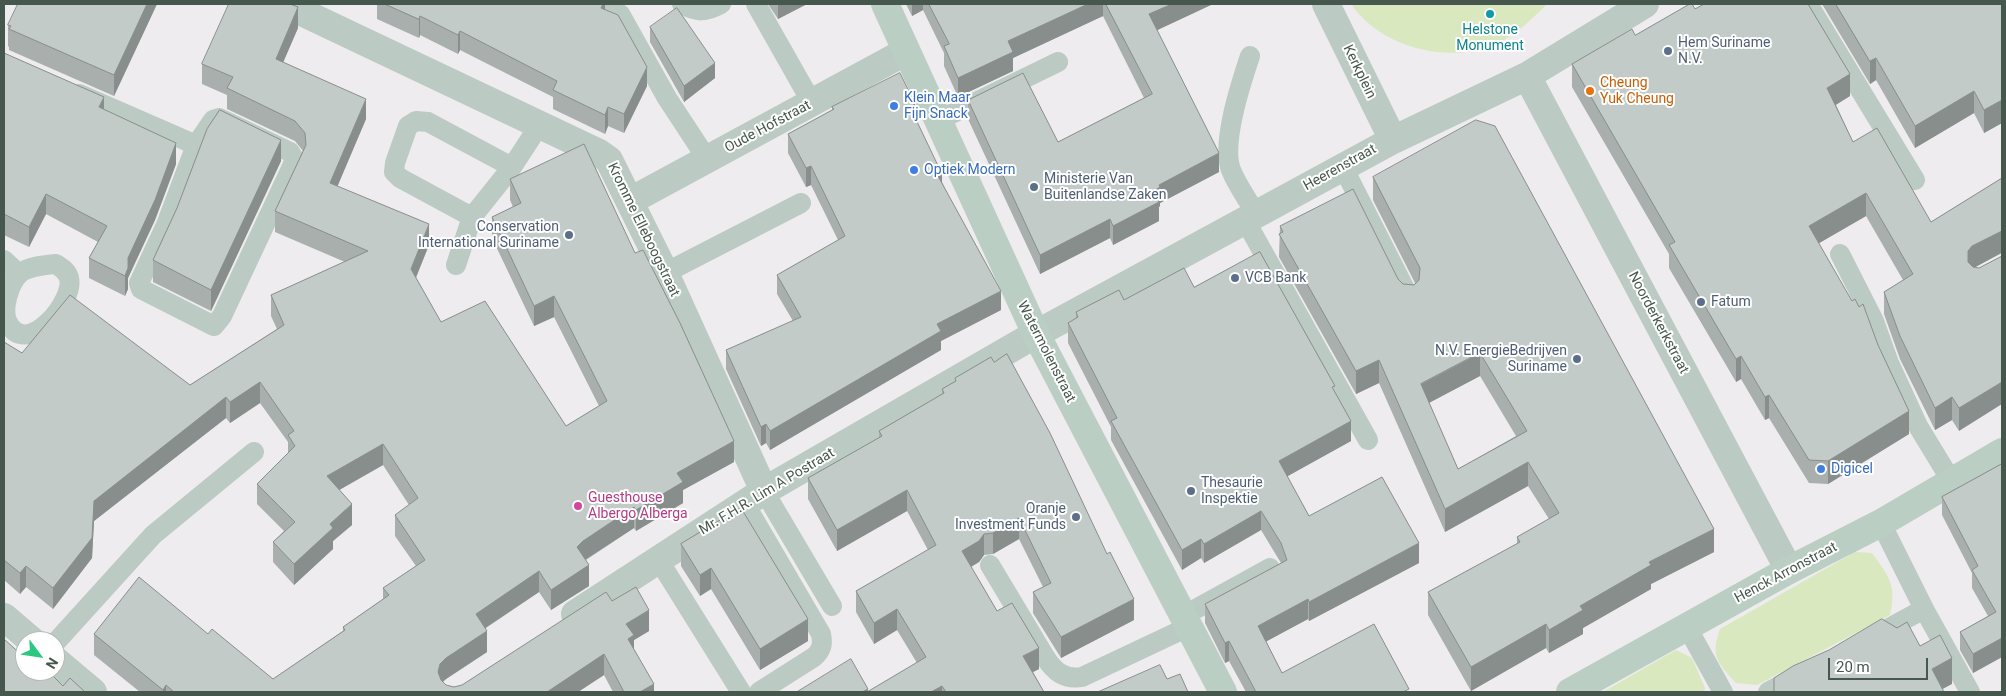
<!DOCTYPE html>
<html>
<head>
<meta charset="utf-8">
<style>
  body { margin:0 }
  #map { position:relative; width:2006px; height:696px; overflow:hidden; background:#eeecee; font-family:Roboto,sans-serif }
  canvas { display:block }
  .frame { position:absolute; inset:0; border:5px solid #46574e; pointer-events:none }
  .north { position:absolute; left:15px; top:631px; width:50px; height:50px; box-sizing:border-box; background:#fff; border:1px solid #b5bcb8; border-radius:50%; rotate:121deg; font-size:14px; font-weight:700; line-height:20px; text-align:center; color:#46574e }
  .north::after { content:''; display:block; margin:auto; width:18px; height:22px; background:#2cc880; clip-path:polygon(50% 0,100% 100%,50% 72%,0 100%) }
  .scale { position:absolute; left:1828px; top:658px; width:100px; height:22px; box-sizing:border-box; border:2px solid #46574e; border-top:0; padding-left:6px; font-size:15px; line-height:18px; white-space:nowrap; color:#46574e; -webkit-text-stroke:4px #fff; paint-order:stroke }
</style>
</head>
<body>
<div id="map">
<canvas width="2006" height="696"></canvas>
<div class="frame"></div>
<div class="north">N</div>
<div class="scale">20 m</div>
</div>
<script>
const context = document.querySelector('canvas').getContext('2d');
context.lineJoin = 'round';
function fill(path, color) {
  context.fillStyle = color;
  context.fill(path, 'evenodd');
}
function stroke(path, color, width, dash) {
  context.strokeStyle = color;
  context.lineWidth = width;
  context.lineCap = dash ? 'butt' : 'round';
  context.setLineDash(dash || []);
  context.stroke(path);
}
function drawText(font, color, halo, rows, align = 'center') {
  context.font = font + ' Roboto,sans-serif';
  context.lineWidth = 4;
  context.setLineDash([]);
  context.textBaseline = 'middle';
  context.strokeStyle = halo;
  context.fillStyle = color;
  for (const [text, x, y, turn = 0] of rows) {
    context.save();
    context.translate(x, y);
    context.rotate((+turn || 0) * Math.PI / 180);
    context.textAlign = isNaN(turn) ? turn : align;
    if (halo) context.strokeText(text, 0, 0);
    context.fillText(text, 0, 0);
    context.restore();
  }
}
fill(new Path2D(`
  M 1351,4 L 1547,4 C 1530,21 1512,39 1489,47 C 1441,63 1379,45 1351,4 Z
  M 1855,552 L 1872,553 C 1889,577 1897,585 1890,615 L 1757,685 L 1736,683 C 1718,663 1710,657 1720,629 Z
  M 1676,650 L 1692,658 L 1705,688 L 1704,692 L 1603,692 Z`), '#d9e8be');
stroke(new Path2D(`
  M 602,4 L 620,14 L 667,98 L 707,159
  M 682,4 C 697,13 706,12 721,4
  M 756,4 L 812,103
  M 1808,4 L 1915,180
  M 1250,56 C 1241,83 1221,143 1231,170 C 1237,185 1248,200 1256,214
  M 79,94 L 196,145
  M 219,118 L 290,152 L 295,160 L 222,316 L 214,326 L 141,289 L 139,283 L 166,225 L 196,145 L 213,120 Z
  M 937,121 L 1058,62
  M 1343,167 L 1409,297
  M 472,217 L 400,178 L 394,172 L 395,163 L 408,126 L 416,121 L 428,122 L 512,167
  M 1245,220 L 1368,440
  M 1840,254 L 1874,321 L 1889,363 L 1918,426 L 1952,482
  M 4,260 L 19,274
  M 56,264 C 62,268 67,271 69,278 C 75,301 27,359 8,323 C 1,310 9,283 20,273 C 30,266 45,265 56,264 Z
  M 456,265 L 472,217 L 512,167 L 531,138 L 538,123
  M 665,273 L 801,203
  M 764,491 L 832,606
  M 745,504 L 821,634 C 823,644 822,650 814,657 L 759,692
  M 1881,523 L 1924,609 L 1970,692
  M 658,559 L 741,692
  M 990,565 L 1045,657 C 1054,671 1064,680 1082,677 L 1188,627
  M 1183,616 L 1270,568
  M 1687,627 L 1723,692
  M 1869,639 L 1924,609
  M 55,643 L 153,535 L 254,452
  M 1768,692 L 1797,677`), '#bbcac2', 20);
stroke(new Path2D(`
  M 285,4 L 599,153 L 609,160 L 665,273 L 764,491
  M 1326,4 L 1393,140
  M 1527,76 L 1789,570
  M 630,201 L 905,52
  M 575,614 L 764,491 L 1036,334 L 1393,140 L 1527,76 L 1645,4
  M 4,617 L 32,641
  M 55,660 L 93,692`), '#bbcac2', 28);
stroke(new Path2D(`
  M 885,4 L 1036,334 L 1223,692
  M 1570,692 L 1789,570 L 1881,523 L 2002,452`), '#bbcec4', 28);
fill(new Path2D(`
  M 157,4 L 114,96 L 9,50 L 9,47 L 8,46 L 8,25 Z
  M 377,4 L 605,4 L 605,10 L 647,86 L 624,133 L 608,126 L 605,134 L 553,109 L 553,97 L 460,50 L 458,54 L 420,35 L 419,38 L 377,19 Z
  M 768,4 L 807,4 L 778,19 Z
  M 906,4 L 1213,4 L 1157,30 L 1219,172 L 1160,203 L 1160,206 L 1159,207 L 1159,221 L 1113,245 L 1110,238 L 1040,274 L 968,119 L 968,100 L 1058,142 L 1144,98 L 1103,16 L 1013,58 L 1013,71 L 958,97 L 944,66 L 944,53 L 923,10 L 912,16 Z
  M 1822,4 L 2001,4 L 2002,6 L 2002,123 L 1984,133 L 1974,113 L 1915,148 L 1876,80 L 1870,84 Z
  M 650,27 L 715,78 L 684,102 L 650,42 Z
  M 298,28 L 283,62 L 366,119 L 337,186 L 429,245 L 416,278 L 441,322 L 566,426 L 599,406 L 554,317 L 534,326 L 492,238 L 492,217 L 513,207 L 510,200 L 510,179 L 734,462 L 683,490 L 683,503 L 636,531 L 634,528 L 586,560 L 589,586 L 551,610 L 539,592 L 486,628 L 487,652 L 446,679 L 443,682 L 446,685 L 454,687 L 462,685 L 612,601 L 649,631 L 634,640 L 634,649 L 654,692 L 613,692 L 604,675 L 578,692 L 140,692 L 94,655 L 94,634 L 208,634 L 273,679 L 343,631 L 343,627 L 383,599 L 383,588 L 416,566 L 395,536 L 395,515 L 409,505 L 383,465 L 339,490 L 352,525 L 333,541 L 333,549 L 294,585 L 273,562 L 273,542 L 284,531 L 257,504 L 257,484 L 288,453 L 288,442 L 260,403 L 230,423 L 226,418 L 94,521 L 92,558 L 53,609 L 26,587 L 20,594 L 4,580 L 4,342 L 22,353 L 190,385 L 277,329 L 271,316 L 271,295 L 345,262 L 275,232 L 275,211 L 303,151 L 295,141 L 227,109 L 227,95 L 202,84 L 202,64 Z
  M 1635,35 L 1850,96 L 1836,105 L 1853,142 L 1931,222 L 2002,178 L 2002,253 L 1975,267 L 1959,431 L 1952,420 L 1935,430 L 1900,359 L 1884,314 L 1884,292 L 1903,280 L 1866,216 L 1819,243 L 1909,434 L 1828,484 L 1809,483 L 1769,418 L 1765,420 L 1741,379 L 1736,382 L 1669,268 L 1669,254 L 1572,87 L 1572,64 Z
  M 4,53 L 104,109 L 176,164 L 155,220 L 128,278 L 128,289 L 125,296 L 89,278 L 89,258 L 98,242 L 46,214 L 29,247 L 4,235 Z
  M 832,107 L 915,119 L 942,182 L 1001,310 L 941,341 L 941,350 L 770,450 L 766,443 L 761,446 L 726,369 L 726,350 L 793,321 L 777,294 L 777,275 L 838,240 L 811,185 L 806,187 L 788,153 L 788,134 L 832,110 Z
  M 281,161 L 211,311 L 153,282 L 153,260 L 177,208 Z
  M 1373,177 L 1714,552 L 1651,584 L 1651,589 L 1583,628 L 1583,634 L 1549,653 L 1546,648 L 1471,691 L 1428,615 L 1428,592 L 1517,544 L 1517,537 L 1549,519 L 1528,486 L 1445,532 L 1379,383 L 1356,394 L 1279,257 L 1280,226 L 1398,279 L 1403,284 L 1414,285 L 1415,283 L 1373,200 ZM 1480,376 L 1516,436 L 1458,469 L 1429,403 Z
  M 1194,287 L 1335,392 L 1351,441 L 1287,476 L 1309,516 L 1419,563 L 1309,621 L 1308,619 L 1266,641 L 1282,673 L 1409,692 L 1246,692 L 1229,661 L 1225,663 L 1205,623 L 1205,604 L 1281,563 L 1261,530 L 1204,563 L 1201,558 L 1182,570 L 1111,440 L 1111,427 L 1068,343 L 1068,323 L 1076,319 L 1076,312 L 1124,300 Z
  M 955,378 L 1134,620 L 1061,658 L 1033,613 L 1033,592 L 1043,587 L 1019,539 L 993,554 L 984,555 L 979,562 L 971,567 L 997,611 L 1039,669 L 1033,672 L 1044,692 L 797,692 L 868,692 L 917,663 L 897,630 L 874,644 L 856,612 L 856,591 L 928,550 L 907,511 L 837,551 L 808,499 L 808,478 L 879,438 L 879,431 L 942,394 L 942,389 L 955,381 Z
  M 2002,464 L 2002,657 L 1973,673 L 1960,650 L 1960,632 L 1988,616 L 1972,588 L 1972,573 L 1942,515 L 1942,497 Z
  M 681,544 L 808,641 L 760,670 L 711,589 L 700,596 L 681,566 Z`), '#a8afac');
fill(new Path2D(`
  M 147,4 L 157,4 L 114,96 L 114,75 Z
  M 603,4 L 605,4 L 605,19 L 601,8 Z
  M 778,4 L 807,4 L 778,19 Z
  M 912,4 L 923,4 L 923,10 L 912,16 Z
  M 1088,4 L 1103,4 L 1103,16 L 1013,58 L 1013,71 L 958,97 L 958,78 L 1008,41 Z
  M 1172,4 L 1213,4 L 1149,34 L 1149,14 Z
  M 298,7 L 298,28 L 276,79 L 276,59 Z
  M 420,16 L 420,35 L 419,38 L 419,19 Z
  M 460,31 L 460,50 L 458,54 L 458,35 Z
  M 1876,58 L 1876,80 L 1870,84 L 1870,61 Z
  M 715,63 L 715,78 L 684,102 L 684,86 Z
  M 647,67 L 647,86 L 624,133 L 624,114 Z
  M 1850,74 L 1850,96 L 1827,110 L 1827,88 Z
  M 1974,91 L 1974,113 L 1915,148 L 1915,126 Z
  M 104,97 L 104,118 L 99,107 Z
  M 366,99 L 366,119 L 330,204 L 330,183 Z
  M 2002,100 L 2002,123 L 1984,133 L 1984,110 Z
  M 915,104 L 915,123 L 910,107 Z
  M 608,107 L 608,126 L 605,134 L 605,115 Z
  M 281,140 L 281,161 L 211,311 L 211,290 Z
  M 176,143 L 176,164 L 155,220 L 128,278 L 128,289 L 125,296 L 125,276 L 128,258 Z
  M 1219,153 L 1219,172 L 1160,203 L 1160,206 L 1159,207 L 1159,221 L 1113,245 L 1113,226 L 1159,185 Z
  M 811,166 L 811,185 L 806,187 L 806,168 Z
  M 942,174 L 942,193 L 938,176 Z
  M 1866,193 L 1866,216 L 1809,249 L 1809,226 Z
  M 46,194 L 46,214 L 29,247 L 29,227 Z
  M 1110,219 L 1110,238 L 1040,274 L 1040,255 Z
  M 429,224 L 429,245 L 411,289 L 411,269 Z
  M 2001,230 L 2001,253 L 1972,269 L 1968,274 L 1968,251 L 1972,246 Z
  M 1001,291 L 1001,310 L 941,341 L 941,350 L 770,450 L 770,431 L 937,324 Z
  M 554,296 L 554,317 L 534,326 L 534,306 Z
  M 1480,353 L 1480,376 L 1421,407 L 1421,384 Z
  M 1741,356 L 1741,379 L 1736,382 L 1736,359 Z
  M 1379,360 L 1379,383 L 1356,394 L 1356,371 Z
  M 260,382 L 260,403 L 230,423 L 230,402 Z
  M 2002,382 L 2002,404 L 1959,431 L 1959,408 Z
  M 1769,395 L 1769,418 L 1765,420 L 1765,397 Z
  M 226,397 L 226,418 L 94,521 L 92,558 L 53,609 L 53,588 L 94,501 Z
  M 1952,397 L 1952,420 L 1935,430 L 1935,408 Z
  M 1909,411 L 1909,434 L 1828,484 L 1828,461 Z
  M 1351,421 L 1351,441 L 1279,481 L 1279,461 Z
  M 766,424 L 766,443 L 761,446 L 761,427 Z
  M 734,441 L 734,462 L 683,490 L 683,503 L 636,531 L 636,510 L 677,473 Z
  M 383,444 L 383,465 L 327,497 L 327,476 Z
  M 1528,462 L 1528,486 L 1445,532 L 1445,509 Z
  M 907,490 L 907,511 L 837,551 L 837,530 Z
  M 352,504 L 352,525 L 333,541 L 333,549 L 294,585 L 294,564 L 330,524 Z
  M 634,507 L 634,528 L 583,561 L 577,547 L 583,541 Z
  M 1261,511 L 1261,530 L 1204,563 L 1204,544 Z
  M 1019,518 L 1019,539 L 993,554 L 993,533 Z
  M 1714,529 L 1714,552 L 1651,584 L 1651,589 L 1583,628 L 1583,634 L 1549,653 L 1549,630 L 1580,606 L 1649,562 Z
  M 984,534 L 984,555 L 979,562 L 962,572 L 962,551 Z
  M 1201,539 L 1201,558 L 1182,570 L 1182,550 Z
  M 1419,543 L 1419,563 L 1309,621 L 1309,602 Z
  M 589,565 L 589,586 L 551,610 L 551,590 Z
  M 26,566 L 26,587 L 20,594 L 20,573 Z
  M 711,568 L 711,589 L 700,596 L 700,575 Z
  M 539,571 L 539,592 L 476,634 L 476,614 Z
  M 1134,599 L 1134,620 L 1061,658 L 1061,637 Z
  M 1308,599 L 1308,619 L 1258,646 L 1258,626 Z
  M 897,609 L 897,630 L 874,644 L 874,623 Z
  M 649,610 L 649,631 L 634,640 L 634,656 L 628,660 L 626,624 Z
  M 808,619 L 808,641 L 760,670 L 760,649 Z
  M 1546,624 L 1546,648 L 1471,691 L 1471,667 Z
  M 487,631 L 487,652 L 446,679 L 440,684 L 438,672 L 440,664 L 446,658 Z
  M 2002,638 L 2002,657 L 1973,673 L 1973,654 Z
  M 1229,641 L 1229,661 L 1225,663 L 1225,643 Z
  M 1039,648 L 1039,669 L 1023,677 L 1023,656 Z
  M 604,654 L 604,675 L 578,692 L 547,692 Z
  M 1952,658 L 1952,684 L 1937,692 L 1932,669 Z
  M 654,684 L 654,692 L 640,692 Z
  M 166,685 L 166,692 L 163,692 L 163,690 Z
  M 942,686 L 942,692 L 931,692 Z
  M 868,689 L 868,692 L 862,692 Z`), '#888e8c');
const building = new Path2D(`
  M 18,4 L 147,4 L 114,75 L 9,29 L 11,26 L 8,25 Z
  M 229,4 L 290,4 L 298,7 L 276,59 L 366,99 L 330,183 L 429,224 L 411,269 L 441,322 L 485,301 L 566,426 L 607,401 L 554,296 L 534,306 L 492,217 L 521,203 L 510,179 L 584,144 L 635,253 L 643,250 L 680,323 L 734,441 L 677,473 L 683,482 L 636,510 L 634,507 L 583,541 L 577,547 L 589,565 L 551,590 L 539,571 L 476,614 L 487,631 L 446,658 L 440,664 L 438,672 L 441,680 L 446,685 L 454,687 L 462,685 L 606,592 L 612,601 L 636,587 L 649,610 L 626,624 L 634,635 L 628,639 L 654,684 L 640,692 L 624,692 L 604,654 L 547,692 L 174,692 L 166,685 L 163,690 L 94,634 L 139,577 L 208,634 L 212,629 L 273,679 L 345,630 L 343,627 L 389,595 L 383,588 L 425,560 L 395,515 L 418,498 L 383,444 L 327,476 L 352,504 L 330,524 L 333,528 L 294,564 L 273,542 L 295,522 L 257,484 L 295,446 L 288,435 L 294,431 L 260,382 L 230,402 L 226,397 L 94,501 L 92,538 L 53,588 L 26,566 L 20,573 L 4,560 L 4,342 L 22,353 L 70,295 L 190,385 L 284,325 L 271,295 L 368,251 L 275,211 L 306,145 L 305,133 L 295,121 L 227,88 L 233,77 L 202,64 Z
  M 385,4 L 603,4 L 601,8 L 618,15 L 647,67 L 624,114 L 608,107 L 605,115 L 553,90 L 557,81 L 460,31 L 458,35 L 420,16 L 419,19 Z
  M 929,4 L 1088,4 L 1008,41 L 1013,52 L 958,78 L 944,46 L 949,44 Z
  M 1106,4 L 1172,4 L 1149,14 L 1219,153 L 1159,185 L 1160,187 L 1154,191 L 1159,202 L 1113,226 L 1110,219 L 1040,255 L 968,100 L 1023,73 L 1058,142 L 1152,94 Z
  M 1690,4 L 1692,4 L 1695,9 L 1704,4 L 1808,4 L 1850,74 L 1827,88 L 1853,142 L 1877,128 L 1931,222 L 2002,178 L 2002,231 L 1972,246 L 1968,251 L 1968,262 L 1973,267 L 1979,268 L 2002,256 L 2002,382 L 1959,408 L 1952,397 L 1935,408 L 1900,336 L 1884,292 L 1913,274 L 1866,193 L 1809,226 L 1852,301 L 1855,299 L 1859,307 L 1863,304 L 1878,345 L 1909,411 L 1828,461 L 1809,460 L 1769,395 L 1765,397 L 1741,356 L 1736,359 L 1669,245 L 1675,242 L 1572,64 L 1632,29 L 1635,35 Z
  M 1836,4 L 2001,4 L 2002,6 L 2002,100 L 1984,110 L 1974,91 L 1915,126 L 1876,58 L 1870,61 Z
  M 677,8 L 715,63 L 684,86 L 650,27 Z
  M 4,53 L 104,97 L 99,107 L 176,143 L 155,200 L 128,258 L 128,268 L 125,276 L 89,258 L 107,226 L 46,194 L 29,227 L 4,214 Z
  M 900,73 L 915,104 L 910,107 L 942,174 L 938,176 L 1001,291 L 937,324 L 941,331 L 770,431 L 766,424 L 761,427 L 726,350 L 801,317 L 777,275 L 845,236 L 811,166 L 806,168 L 788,134 L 834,109 L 832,107 Z
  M 220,110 L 281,140 L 211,290 L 153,260 L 177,208 L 207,129 Z
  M 1476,120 L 1495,126 L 1714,529 L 1649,562 L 1651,565 L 1580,606 L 1583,610 L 1549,630 L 1546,624 L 1471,667 L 1428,592 L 1520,542 L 1517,537 L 1559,513 L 1528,462 L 1445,509 L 1379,360 L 1356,371 L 1279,234 L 1283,232 L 1280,226 L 1353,189 L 1398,279 L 1403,284 L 1414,285 L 1419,280 L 1420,268 L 1373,177 ZM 1480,353 L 1527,431 L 1458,469 L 1421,384 Z
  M 1260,252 L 1335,386 L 1332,387 L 1351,421 L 1279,461 L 1309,516 L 1382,477 L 1419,543 L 1309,602 L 1308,599 L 1258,626 L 1282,673 L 1374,624 L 1409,689 L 1403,692 L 1256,692 L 1229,641 L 1225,643 L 1205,604 L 1287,560 L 1281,543 L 1261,511 L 1204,544 L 1201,539 L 1182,550 L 1111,421 L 1117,418 L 1068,323 L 1078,317 L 1076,312 L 1119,290 L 1124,300 L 1184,268 L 1194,287 Z
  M 1007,354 L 1050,433 L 1107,554 L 1110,552 L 1134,599 L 1061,637 L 1033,592 L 1051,583 L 1019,518 L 993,533 L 984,534 L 979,541 L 962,551 L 997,611 L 1012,603 L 1039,648 L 1023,656 L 1044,692 L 946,692 L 942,686 L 931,692 L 867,692 L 926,657 L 897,609 L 874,623 L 856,591 L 936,545 L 907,490 L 837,530 L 808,478 L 882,436 L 879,431 L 944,393 L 942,389 L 956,381 L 955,378 L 991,357 L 994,362 Z
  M 2002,464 L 2002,638 L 1973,654 L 1960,632 L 1996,612 L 1972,570 L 1978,566 L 1942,497 Z
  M 741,508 L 808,619 L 760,649 L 711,568 L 700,575 L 681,544 Z
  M 1882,619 L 1897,628 L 1907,622 L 1920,646 L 1940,635 L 1952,658 L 1932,669 L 1944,692 L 1774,692 L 1774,678 L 1793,666 L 1829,650 Z
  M 4,639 L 25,658 L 25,671 L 48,671 L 63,686 L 70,678 L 85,692 L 4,692 Z
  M 851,659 L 868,689 L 862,692 L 797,692 Z
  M 1160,665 L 1167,679 L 1180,674 L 1188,692 L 1098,692 Z`);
fill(building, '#c3cbc8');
stroke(building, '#888e8c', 1);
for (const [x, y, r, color] of [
  [1490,14,5,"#0f9aa8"],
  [1668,51,5,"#5c6f8a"],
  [1590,91,5,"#e8710a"],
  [894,106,5,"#3f7fe0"],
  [914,170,5,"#3f7fe0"],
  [1034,187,5,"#5c6f8a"],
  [569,235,5,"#5c6f8a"],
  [1235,278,5,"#5c6f8a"],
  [1701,302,5,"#5c6f8a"],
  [1577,359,5,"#5c6f8a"],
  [1821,469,5,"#3f7fe0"],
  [1191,491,5,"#5c6f8a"],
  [578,506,5,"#d1479c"],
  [1076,517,5,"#5c6f8a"]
]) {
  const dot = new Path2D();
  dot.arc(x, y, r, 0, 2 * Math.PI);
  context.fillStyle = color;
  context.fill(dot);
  stroke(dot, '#fff', 2);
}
drawText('14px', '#0d838f', '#fff', [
  ["Helstone",1490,30],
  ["Monument",1490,46]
]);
drawText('14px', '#4e5e75', '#fff', [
  ["Hem Suriname",1678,43],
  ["N.V.",1678,59],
  ["Ministerie Van",1044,179],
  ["Buitenlandse Zaken",1044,195],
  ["Conservation",559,227,"right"],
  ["International Suriname",559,243,"right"],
  ["VCB Bank",1245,278],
  ["Fatum",1711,302],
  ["N.V. EnergieBedrijven",1567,351,"right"],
  ["Suriname",1567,367,"right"],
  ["Thesaurie",1201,483],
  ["Inspektie",1201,499],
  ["Oranje",1066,509,"right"],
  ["Investment Funds",1066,525,"right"]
], 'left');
drawText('14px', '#46574e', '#fff', [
  ["Kerkplein",1359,72,64],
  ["Oude Hofstraat",768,127,-28],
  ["Heerenstraat",1340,168,-29],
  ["Kromme Elleboogstraat",643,230,64],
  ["Noorderkerkstraat",1658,323,62],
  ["Watermolenstraat",1046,352,63],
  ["Mr. F.H.R. Lim A Postraat",767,492,-31],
  ["Henck Arronstraat",1786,573,-28]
]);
drawText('14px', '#c56008', '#fff', [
  ["Cheung",1600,83],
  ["Yuk Cheung",1600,99]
], 'left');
drawText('14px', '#366cbe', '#fff', [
  ["Klein Maar",904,98],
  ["Fijn Snack",904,114],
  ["Optiek Modern",924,170],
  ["Digicel",1831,469]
], 'left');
drawText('14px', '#b23c85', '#fff', [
  ["Guesthouse",588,498],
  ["Albergo Alberga",588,514]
], 'left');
</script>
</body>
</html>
